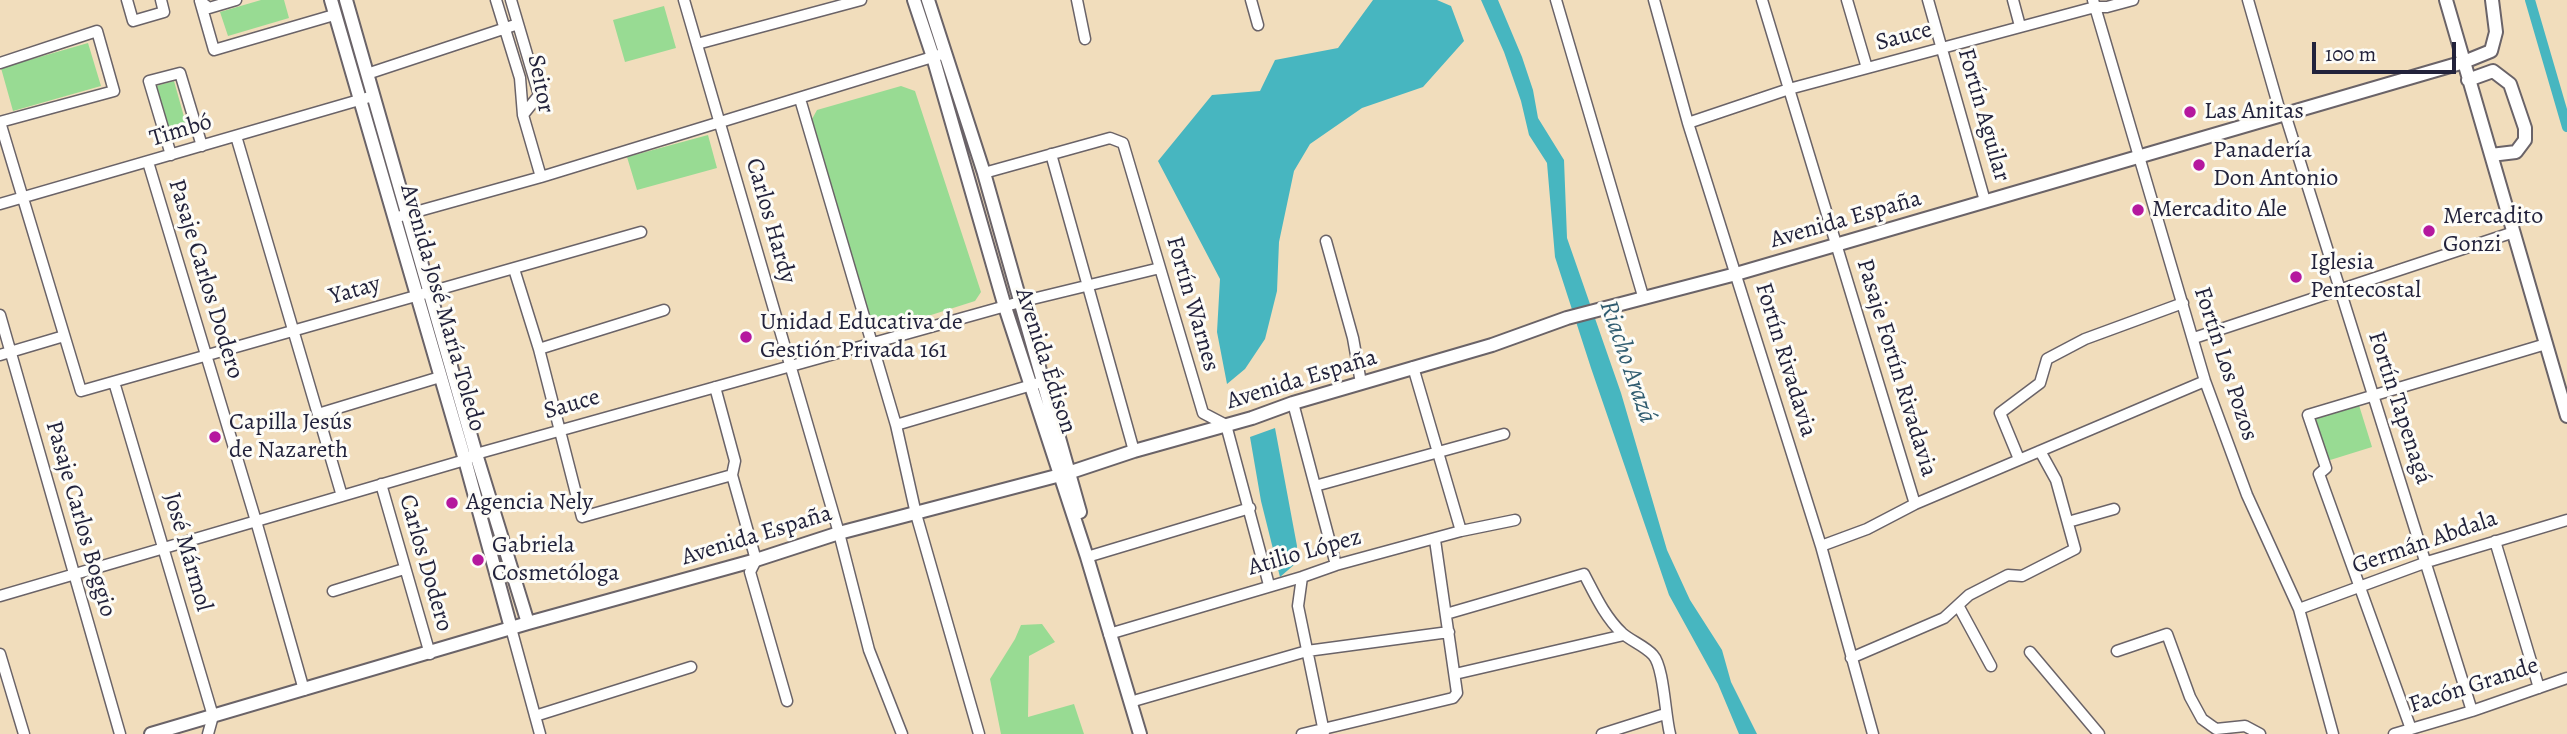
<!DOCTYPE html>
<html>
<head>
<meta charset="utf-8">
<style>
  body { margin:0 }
  #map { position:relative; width:2567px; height:734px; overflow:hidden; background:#f1ddbc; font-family:Alegreya,serif }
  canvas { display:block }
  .scale { position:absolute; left:2312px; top:42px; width:144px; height:32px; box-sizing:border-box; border:4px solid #22223b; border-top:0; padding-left:9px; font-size:21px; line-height:24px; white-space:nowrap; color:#22223b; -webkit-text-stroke:5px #fdfcf7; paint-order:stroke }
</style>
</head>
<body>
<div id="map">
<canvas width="2567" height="734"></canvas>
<div class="scale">100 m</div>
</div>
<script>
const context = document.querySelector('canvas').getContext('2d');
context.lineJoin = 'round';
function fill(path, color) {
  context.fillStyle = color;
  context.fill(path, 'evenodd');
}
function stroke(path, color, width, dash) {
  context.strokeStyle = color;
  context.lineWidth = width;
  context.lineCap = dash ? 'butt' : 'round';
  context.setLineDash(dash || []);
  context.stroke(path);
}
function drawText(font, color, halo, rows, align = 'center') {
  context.font = font + ' Alegreya,serif';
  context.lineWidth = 6;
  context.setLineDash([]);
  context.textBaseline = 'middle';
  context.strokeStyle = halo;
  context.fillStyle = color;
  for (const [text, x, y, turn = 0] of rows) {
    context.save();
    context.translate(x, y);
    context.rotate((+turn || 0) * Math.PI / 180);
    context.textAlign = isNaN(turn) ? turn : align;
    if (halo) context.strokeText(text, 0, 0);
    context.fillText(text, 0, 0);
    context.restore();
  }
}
fill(new Path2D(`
  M 261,0 L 284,0 L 289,18 L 228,36 L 220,12 Z
  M 664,6 L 676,48 L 625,62 L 613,20 Z
  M 88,43 L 101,86 L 13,111 L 1,68 Z
  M 174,81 L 188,131 L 170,136 L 156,86 Z
  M 901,86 L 915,91 L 981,292 L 975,301 L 881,331 L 872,327 L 812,119 L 817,110 Z
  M 708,135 L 717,168 L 637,190 L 627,157 Z
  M 2358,402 L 2372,447 L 2327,461 L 2312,417 Z
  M 1042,624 L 1055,642 L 1029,656 L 1028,717 L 1074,704 L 1084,734 L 1001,734 L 990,679 L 1015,639 L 1021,625 Z`), '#98db93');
fill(new Path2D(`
  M 1373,0 L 1437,0 L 1451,6 L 1464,41 L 1423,87 L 1362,108 L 1310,144 L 1294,171 L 1279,242 L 1277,291 L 1265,339 L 1245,369 L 1227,384 L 1217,332 L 1220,279 L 1158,161 L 1212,95 L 1260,91 L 1275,60 L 1338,48 Z
  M 1481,0 L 1498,0 L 1522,57 L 1533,90 L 1538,118 L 1564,160 L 1567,238 L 1621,393 L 1667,550 L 1690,600 L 1722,650 L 1731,682 L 1757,734 L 1739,734 L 1718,684 L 1669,595 L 1591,368 L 1555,257 L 1547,163 L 1529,135 L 1521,101 L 1504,52 Z
  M 1275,428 L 1297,546 L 1295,564 L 1280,577 L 1261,501 L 1250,437 Z`), '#47b6c0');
stroke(new Path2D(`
  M 2530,0 L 2567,127`), '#47b6c0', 10);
const minor = new Path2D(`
  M 127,0 L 133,21 L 164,12 L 161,0
  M 236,0 L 209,8 L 200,1 L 214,50 L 334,15
  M 496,0 L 520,78 L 523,115 L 541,177
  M 511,0 L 539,95 L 523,115
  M 684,0 L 839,533 L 869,650 L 902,734
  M 1077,0 L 1085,39
  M 1251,0 L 1258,25
  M 1556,0 L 1643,296
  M 1654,0 L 1688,123 L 1821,546 L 1873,734
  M 1762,0 L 1915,504
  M 1847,0 L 1867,68
  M 1928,0 L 1985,201
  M 2013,0 L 2020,26
  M 2093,0 L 2205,381 L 2247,495 L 2299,609 L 2333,734
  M 2248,0 L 2279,108 L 2285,114 L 2472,711
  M 697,44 L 861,0
  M 0,63 L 97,31 L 114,91 L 0,122 L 81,391 L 641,232
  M 367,74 L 518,24
  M 800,99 L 896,425 L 916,514 L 979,734
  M 1688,123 L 1789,89 L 2095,7 L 2107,7 L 2133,0
  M 236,136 L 342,496
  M 1051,154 L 1134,451
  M 171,155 L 149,81 L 180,73 L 202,146
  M 148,162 L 256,521 L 304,690
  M 984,173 L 1110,138 L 1123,143 L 1203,413 L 1226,425 L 1269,585
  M 0,204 L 373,96
  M 401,216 L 541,177 L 939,55
  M 1326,241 L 1353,338 L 1361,383
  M 514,269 L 539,349 L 582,517 L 732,475
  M 0,315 L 120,734
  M 2194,338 L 2514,232
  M 539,349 L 664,310
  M 0,355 L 64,336
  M 1413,367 L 1461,531
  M 114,382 L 213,716 L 208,734
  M 715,387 L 735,461 L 732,475 L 756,560 L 750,572 L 787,701
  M 1293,403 L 1336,565
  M 318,414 L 440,377
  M 896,425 L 1042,382
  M 2019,459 L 2000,413 L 2040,383 L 2047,359 L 2085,339 L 2183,303
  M 381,484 L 430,654
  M 1315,486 L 1504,434
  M 2068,522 L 2114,509
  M 2495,541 L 2539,688
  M 1821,546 L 1867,529 L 1915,504 L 2205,381
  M 1087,557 L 1250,508
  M 1302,577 L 1298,606 L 1324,732
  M 333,591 L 404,569
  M 0,596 L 465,460 L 476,454 L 1020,302 L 1160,268
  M 1959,607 L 1991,666
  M 2299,609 L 2427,562 L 2567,520
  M 1446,614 L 1584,574 C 1595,595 1605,617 1622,633 C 1631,641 1645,646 1653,655 C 1664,667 1665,715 1670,734
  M 511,628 L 540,734
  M 1109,634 L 1302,577 L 1336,565 L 1461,531 L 1515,520
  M 2117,651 L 2167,634 L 2190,697 L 2202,719 L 2216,729 L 2245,726 L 2260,734
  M 2030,652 L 2099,734
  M 0,654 L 24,734
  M 1851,658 L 1944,618 L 1969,595 L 2008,575 L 2022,576 L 2075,549 L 2056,480 L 2040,451
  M 1455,674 L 1624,635
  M 1137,700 L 1307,651 L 1449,632
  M 535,716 L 691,667
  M 2411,729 L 2319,474 L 2326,468 L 2308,415 L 2546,344
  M 1302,734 L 1453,698 L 1457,693 L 1435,540
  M 1602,734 L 1665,714
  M 2394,734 L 2472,711 L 2567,678`);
const major = new Path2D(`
  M 331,0 L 465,460 L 511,628
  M 346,0 L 476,454 L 528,623
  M 914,0 L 933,57 L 1005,307 L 1087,557 L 1140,734
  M 928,0 L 984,173 L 1080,512
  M 2446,0 L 2567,416
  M 2468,80 L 2493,71 L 2510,84 L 2525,128 L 2525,140 L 2516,152 L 2491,155
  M 151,734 L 528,623 L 756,560 L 839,533 L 1068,473 L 1134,451 L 1252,418 L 1293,403 L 1492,345 L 1567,318 L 1736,274 L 2464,62 L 2491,51 L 2496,32 L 2492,0`);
stroke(minor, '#6a6368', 13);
stroke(major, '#6a6368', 16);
stroke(minor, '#fff', 10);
stroke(major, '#fff', 12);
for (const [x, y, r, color] of [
  [2190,112,7,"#b5179e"],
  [2199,165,7,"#b5179e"],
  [2138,210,7,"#b5179e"],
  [2429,231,7,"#b5179e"],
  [2296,277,7,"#b5179e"],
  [746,337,7,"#b5179e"],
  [215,437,7,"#b5179e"],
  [452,503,7,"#b5179e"],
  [478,560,7,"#b5179e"]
]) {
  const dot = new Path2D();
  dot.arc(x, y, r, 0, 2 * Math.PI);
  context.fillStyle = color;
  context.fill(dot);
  stroke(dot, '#fdfcf7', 2.5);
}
drawText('24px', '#22223b', '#fdfcf7', [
  ["Sauce",1904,37,-15],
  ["Seitor",540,84,79],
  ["Fortín Aguilar",1983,115,74],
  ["Timbó",181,131,-17],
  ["Avenida España",1846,220,-16],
  ["Carlos Hardy",770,221,74],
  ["Pasaje Carlos Dodero",205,279,73],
  ["Yatay",355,291,-16],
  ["Fortín Warnes",1192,304,74],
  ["Avenida José María Toledo",442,308,74],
  ["Fortín Rivadavia",1785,360,73],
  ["Avenida Édison",1045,361,72],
  ["Fortín Los Pozos",2225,364,72],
  ["Pasaje Fortín Rivadavia",1896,368,73],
  ["Avenida España",1302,380,-17],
  ["Sauce",572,405,-16],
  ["Fortín Tapenagá",2399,408,72],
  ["Pasaje Carlos Boggio",80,519,74],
  ["Avenida España",757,536,-17],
  ["Germán Abdala",2425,543,-19],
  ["José Mármol",187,552,74],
  ["Atilio López",1305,553,-16],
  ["Carlos Dodero",425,563,74],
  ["Facón Grande",2474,686,-18]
]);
drawText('24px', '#22223b', '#fdfcf7', [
  ["Las Anitas",2204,112],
  ["Panadería",2213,151],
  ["Don Antonio",2213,179],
  ["Mercadito Ale",2152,210],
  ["Mercadito",2443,217],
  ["Gonzi",2443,245],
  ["Iglesia",2310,263],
  ["Pentecostal",2310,291],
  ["Unidad Educativa de",760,323],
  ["Gestión Privada 161",760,351],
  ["Capilla Jesús",229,423],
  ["de Nazareth",229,451],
  ["Agencia Nely",466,503],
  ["Gabriela",492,546],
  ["Cosmetóloga",492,574]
], 'left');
drawText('italic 26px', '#315d70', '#fdfcf7', [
  ["Riacho Arazá",1627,362,71]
]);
</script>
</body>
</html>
